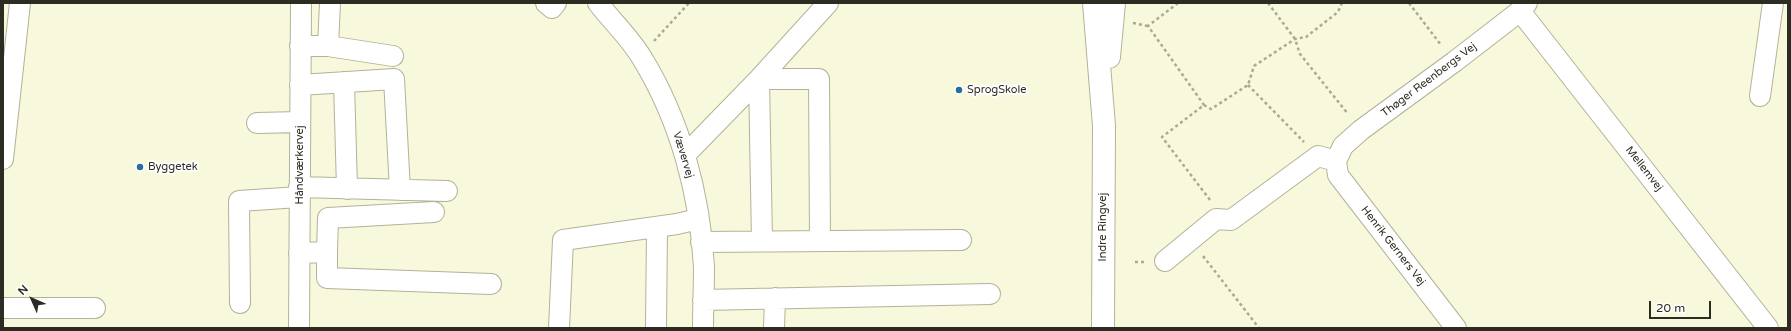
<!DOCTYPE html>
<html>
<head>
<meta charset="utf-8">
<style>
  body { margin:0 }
  #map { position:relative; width:1791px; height:331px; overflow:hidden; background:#f8f8dc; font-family:"Varela Round",sans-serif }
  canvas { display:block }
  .frame { position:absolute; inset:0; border:4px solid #2d2c22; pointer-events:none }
  .north { position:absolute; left:12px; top:279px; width:40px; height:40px; -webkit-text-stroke:3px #fff; paint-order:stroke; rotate:315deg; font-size:11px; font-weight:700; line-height:16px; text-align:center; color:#2d2c22 }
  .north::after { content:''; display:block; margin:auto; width:14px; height:18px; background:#2d2c22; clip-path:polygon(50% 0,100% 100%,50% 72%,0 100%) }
  .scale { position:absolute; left:1649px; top:301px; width:62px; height:18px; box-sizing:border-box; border:2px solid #2d2c22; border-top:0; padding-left:5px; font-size:12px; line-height:14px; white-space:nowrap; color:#2d2c22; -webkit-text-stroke:3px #fff; paint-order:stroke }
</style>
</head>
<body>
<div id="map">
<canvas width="1791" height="331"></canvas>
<div class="frame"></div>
<div class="north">N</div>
<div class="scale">20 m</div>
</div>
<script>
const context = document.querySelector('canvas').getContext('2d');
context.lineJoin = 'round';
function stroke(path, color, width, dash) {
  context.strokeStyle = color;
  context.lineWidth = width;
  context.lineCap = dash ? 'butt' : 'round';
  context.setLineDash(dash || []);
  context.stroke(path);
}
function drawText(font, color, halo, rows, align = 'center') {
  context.font = font + ' "Varela Round",sans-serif';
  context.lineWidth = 3.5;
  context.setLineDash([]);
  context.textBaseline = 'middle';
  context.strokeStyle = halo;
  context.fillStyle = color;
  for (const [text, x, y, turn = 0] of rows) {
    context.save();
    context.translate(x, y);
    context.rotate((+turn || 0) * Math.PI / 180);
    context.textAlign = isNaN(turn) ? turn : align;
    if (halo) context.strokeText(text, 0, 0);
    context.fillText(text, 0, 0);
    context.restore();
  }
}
const minor = new Path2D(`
  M 546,3 L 552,8 L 556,3
  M 598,3 C 612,21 630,38 642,58 C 680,120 700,194 704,267 C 704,287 703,308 703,328
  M 1520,11 L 1768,328
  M 300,46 L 328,46 L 393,56
  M 328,46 L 330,3
  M 344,82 L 347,189
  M 300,85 L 394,79 L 400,190
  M 1760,96 L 1773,3
  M 257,123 L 300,122
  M 685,155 L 759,79 L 828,3
  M 3,159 L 20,3
  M 1336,161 L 1343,146 L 1361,130 L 1454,62 L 1520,11 L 1527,3
  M 1336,161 L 1338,175 L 1456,328
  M 299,187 L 447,191
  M 762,241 L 759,79 L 819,79 L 820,241
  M 701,242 L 961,240
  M 327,252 L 328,218 L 434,212
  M 299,253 L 327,252 L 327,278 L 491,284
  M 1165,261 L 1216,219 L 1231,220 L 1318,156 L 1336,161
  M 703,300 L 990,294
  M 240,303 L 239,201 L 299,197
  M 3,308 L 95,308
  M 299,328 L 301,3
  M 559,328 L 563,240 L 677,224 L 698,219
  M 656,328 L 657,227
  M 774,328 L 775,298`);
const major = new Path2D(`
  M 1094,3 L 1104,126 L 1103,328
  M 1109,57 L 1114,3`);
stroke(minor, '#b3b298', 22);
stroke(major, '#b3b298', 24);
stroke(new Path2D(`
  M 1178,3 L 1148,26 L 1204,105
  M 1268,3 L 1295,39 L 1300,54 L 1348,114
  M 1409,3 L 1441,45
  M 1133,23 L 1148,26
  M 654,41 L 689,3
  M 1248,85 L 1304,142
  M 1210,200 L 1162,137 L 1204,105 L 1211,109 L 1248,85 L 1254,66 L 1295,39 L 1306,37 L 1338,12 L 1342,3
  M 1203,256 L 1259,328
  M 1135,262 L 1146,262`), '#aaaa95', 2.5, [3, 3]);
stroke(minor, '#fff', 20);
stroke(major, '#fff', 22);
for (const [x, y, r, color] of [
  [959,90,4,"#286da1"],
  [140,167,4,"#286da1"]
]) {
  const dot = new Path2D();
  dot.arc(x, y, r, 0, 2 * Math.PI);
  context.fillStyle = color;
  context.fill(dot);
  stroke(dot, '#fff', 1.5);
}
drawText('11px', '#2d2c22', '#fff', [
  ["Thøger Reenbergs Vej",1429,80,-37],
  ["Vævervej",683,155,73],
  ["Håndværkervej",300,165,-90],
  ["Mellemvej",1644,169,52],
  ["Indre Ringvej",1103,227,-90],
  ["Henrik Gerners Vej",1393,246,52]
]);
drawText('11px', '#2d2c22', '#fff', [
  ["SprogSkole",967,90],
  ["Byggetek",148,167]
], 'left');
</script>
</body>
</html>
